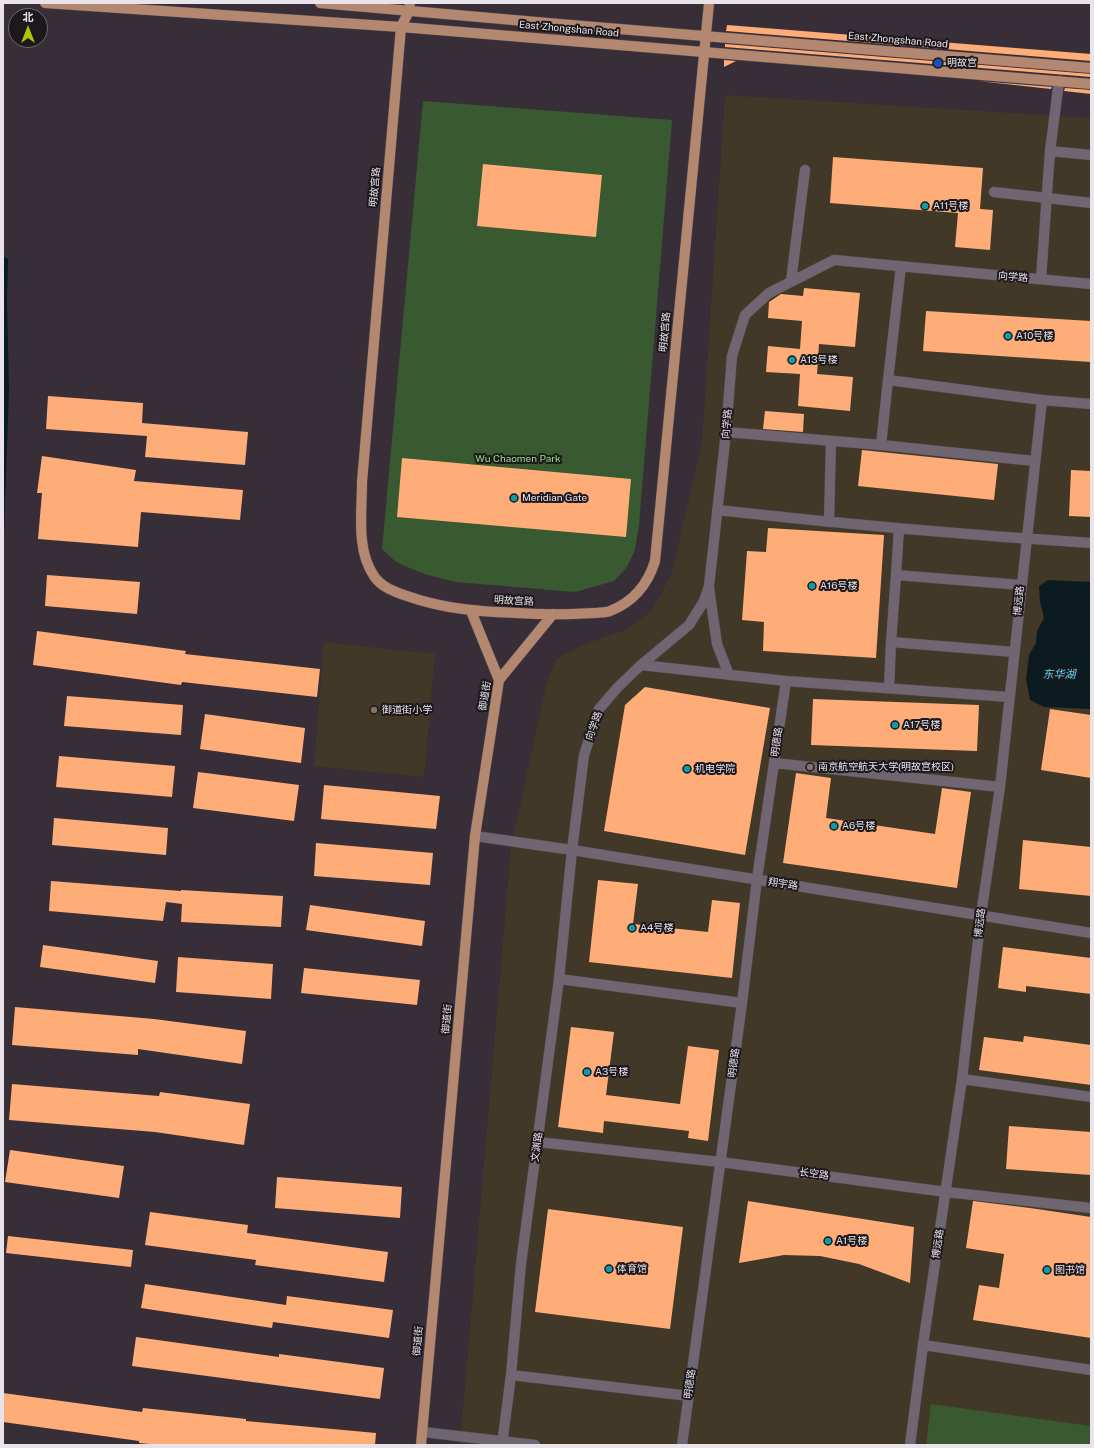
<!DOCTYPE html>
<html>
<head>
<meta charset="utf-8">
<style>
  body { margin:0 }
  #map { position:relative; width:1094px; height:1448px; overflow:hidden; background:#372e38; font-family:"Public Sans","Noto Sans SC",sans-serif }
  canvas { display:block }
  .frame { position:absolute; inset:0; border:4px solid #e9e3ea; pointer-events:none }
  .north { position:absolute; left:8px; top:8px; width:40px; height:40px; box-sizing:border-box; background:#1c181c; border:1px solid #6e696e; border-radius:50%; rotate:0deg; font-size:11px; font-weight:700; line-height:16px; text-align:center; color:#e9e3ea }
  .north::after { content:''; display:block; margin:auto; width:14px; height:18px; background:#afc505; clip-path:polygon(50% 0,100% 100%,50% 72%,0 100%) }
</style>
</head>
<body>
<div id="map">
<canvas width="1094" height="1448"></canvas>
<div class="frame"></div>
<div class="north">北</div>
</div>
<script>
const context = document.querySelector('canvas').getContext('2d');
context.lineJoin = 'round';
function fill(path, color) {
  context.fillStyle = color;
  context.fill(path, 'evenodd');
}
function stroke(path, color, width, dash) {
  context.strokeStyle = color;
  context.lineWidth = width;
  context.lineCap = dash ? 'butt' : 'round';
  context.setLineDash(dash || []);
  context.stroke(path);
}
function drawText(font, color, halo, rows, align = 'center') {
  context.font = font + ' "Public Sans","Noto Sans SC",sans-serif';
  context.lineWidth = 4;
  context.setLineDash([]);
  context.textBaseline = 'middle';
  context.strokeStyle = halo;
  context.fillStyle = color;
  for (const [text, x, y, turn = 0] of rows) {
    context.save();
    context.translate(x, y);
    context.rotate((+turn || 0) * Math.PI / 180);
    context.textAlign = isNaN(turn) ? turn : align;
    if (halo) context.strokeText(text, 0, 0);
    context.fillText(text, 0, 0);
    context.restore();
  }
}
fill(new Path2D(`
  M 725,95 L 1091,118 L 1091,1445 L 460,1445 L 511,848 L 546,685 L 556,659 L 585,644 L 623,631 L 652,611 L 672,572 L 702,442 Z
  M 324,642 L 435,654 L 424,777 L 314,766 Z`), '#413827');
fill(new Path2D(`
  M 423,101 L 672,120 L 639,525 L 635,550 L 627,567 L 614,581 L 575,592 L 456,582 L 424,574 L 396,562 L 382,549 Z
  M 931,1404 L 1091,1426 L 1091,1445 L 926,1445 Z`), '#395931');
fill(new Path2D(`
  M 3,256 L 8,259 L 7,303 L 9,389 L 3,563 Z
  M 1048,580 L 1091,582 L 1091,709 L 1044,707 L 1030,700 L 1026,679 L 1029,655 L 1036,643 L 1037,631 L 1044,618 L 1040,602 L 1039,586 Z`), '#0b1b20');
fill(new Path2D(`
  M 727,25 L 1091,54 L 1091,61 L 726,31 Z
  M 725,44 L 1091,74 L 1091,77 L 725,47 Z
  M 724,60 L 736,61 L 724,67 Z
  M 978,81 L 1052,87 L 1051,89 Z
  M 1065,88 L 1091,90 L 1091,94 L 1064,91 Z
  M 833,157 L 983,168 L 980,209 L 993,210 L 990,250 L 955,247 L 958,213 L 830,203 Z
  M 483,164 L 602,175 L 596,237 L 477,226 Z
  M 804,288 L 860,293 L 855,347 L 819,344 L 817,374 L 853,377 L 850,411 L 798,406 L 800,374 L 766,372 L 768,346 L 800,349 L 802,321 L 768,318 L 769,302 L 781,294 L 803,296 Z
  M 926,311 L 1091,321 L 1091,362 L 923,351 Z
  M 48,396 L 143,403 L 142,423 L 248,432 L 245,465 L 145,457 L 147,436 L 46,429 Z
  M 765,411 L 804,414 L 803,432 L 763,429 Z
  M 862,450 L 998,464 L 994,500 L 858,486 Z
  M 42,456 L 136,470 L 134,481 L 243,490 L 240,520 L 141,512 L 138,547 L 38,539 L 42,493 L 37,493 Z
  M 402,458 L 631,479 L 626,537 L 397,517 Z
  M 1071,470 L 1091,471 L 1091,517 L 1069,516 Z
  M 768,528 L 884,535 L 876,658 L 763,651 L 764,622 L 742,620 L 747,551 L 766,552 Z
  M 47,575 L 140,582 L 137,614 L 45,606 Z
  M 37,631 L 186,651 L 185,654 L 320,669 L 317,697 L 182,682 L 181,685 L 33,665 Z
  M 645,687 L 770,708 L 745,855 L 604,831 L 625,705 Z
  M 67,696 L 183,705 L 181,735 L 64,726 Z
  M 813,699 L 979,705 L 977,751 L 811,745 Z
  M 1050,709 L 1091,715 L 1091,778 L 1041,770 Z
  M 205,714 L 305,728 L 301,763 L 200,749 Z
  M 59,756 L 175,766 L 172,797 L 56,787 Z
  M 198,772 L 299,785 L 294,821 L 193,808 Z
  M 796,773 L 831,778 L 826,818 L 935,834 L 942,788 L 971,792 L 957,888 L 783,863 Z
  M 324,785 L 440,796 L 436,829 L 321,819 Z
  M 54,818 L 168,828 L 166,855 L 52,845 Z
  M 1023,840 L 1091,847 L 1091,896 L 1019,889 Z
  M 316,843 L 433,853 L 430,885 L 314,876 Z
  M 598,880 L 638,884 L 633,924 L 708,932 L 712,900 L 740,903 L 732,978 L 589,962 Z
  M 51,881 L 181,891 L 181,890 L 283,896 L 281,927 L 181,922 L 182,904 L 166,902 L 163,921 L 49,911 Z
  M 310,905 L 425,921 L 422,946 L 306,930 Z
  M 43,945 L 158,961 L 155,983 L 40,967 Z
  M 1003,947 L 1091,958 L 1091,994 L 1026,986 L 1026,992 L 998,988 Z
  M 178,957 L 273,964 L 271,999 L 176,992 Z
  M 304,968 L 420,980 L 417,1005 L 301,993 Z
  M 15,1007 L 154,1019 L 246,1031 L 242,1064 L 138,1049 L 138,1055 L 12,1045 Z
  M 571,1027 L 614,1032 L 606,1095 L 680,1104 L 688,1046 L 719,1050 L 708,1141 L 688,1138 L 689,1131 L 604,1121 L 603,1133 L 558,1127 Z
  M 1024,1036 L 1091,1045 L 1091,1085 L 979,1070 L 984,1037 L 1023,1042 Z
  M 12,1084 L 159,1096 L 160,1092 L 250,1104 L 244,1145 L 155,1132 L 9,1120 Z
  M 1009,1126 L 1091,1132 L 1091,1175 L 1006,1169 Z
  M 10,1150 L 124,1166 L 119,1198 L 5,1182 Z
  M 277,1177 L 402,1187 L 400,1218 L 275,1208 Z
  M 748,1201 L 914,1227 L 910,1283 L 859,1264 L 820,1256 L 784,1255 L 739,1263 Z
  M 973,1201 L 1030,1208 L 1091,1217 L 1091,1338 L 973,1320 L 979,1285 L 999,1288 L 1004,1254 L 966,1248 Z
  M 548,1209 L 683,1227 L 670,1329 L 535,1312 Z
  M 150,1212 L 248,1225 L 247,1233 L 388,1252 L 384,1282 L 255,1265 L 256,1260 L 145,1245 Z
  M 8,1236 L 133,1250 L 131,1267 L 6,1253 Z
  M 145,1284 L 286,1305 L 287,1296 L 393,1310 L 389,1338 L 273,1322 L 272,1328 L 141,1308 Z
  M 136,1337 L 279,1357 L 279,1354 L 384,1368 L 380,1399 L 132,1366 Z
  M 3,1393 L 142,1412 L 143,1408 L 246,1419 L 246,1421 L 376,1433 L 375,1445 L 160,1445 L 139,1443 L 139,1441 L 3,1422 Z`), '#ffad78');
const minor = new Path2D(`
  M 1050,151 L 1091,155
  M 994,192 L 1091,203
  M 901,266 L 888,380 L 1042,400 L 1091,404
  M 1041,279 L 1050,151 L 1059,81
  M 791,281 L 805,170
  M 726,432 L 881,445 L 1034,461
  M 881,445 L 888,380
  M 717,510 C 842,524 966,535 1091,543
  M 829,522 L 831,441
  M 896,575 L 899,528
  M 709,588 L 717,644 L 729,675
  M 1014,652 L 891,642 L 896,575 L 1021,585
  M 641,665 L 786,681 L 1009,697
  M 889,688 L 891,642
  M 774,763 L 1000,787
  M 475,836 L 572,850 L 1091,933
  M 559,979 L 742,1003
  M 962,1079 L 1091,1097
  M 538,1142 L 720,1162 L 946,1192 L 1091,1208
  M 923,1345 L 1091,1370
  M 511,1375 L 689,1396
  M 423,1432 L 535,1445
  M 502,1445 L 511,1375 L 521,1264 L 559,979 L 572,850 L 584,755 L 599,709 L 618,687 L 641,665 L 689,625 L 704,601 L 709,586 L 726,432 L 732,356 L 745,315 L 769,293 L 834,260 L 1091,284
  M 682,1445 L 742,1003 L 757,879 L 786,681
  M 910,1445 L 923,1345 L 962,1079 L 981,915 L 1000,787 L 1042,400`);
const major = new Path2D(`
  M 45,3 L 401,27 L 1091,84
  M 320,3 L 559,24 L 1091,68
  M 410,3 L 409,11 L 401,27 L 362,482 C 362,513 356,550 374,576 C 381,587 395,592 407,596 C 452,612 494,612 541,614 C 559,615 577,614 596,613 C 600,612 606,613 610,611 C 633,602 648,584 655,561 L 709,3
  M 471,611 L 499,680
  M 421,1445 L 475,836 L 499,680 L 553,614`);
stroke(minor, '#534b54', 11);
stroke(major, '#534b54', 11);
stroke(minor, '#706671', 10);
stroke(major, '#b48870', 10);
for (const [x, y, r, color] of [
  [938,63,5,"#1a4fb4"],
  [925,206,4,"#0f9aa8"],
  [1008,336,4,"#0f9aa8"],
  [792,360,4,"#0f9aa8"],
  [514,498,4,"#0f9aa8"],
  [812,586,4,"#0f9aa8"],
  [374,710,4,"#8d6e63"],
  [895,725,4,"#0f9aa8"],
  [810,767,4,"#8d6e63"],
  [687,769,4,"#0f9aa8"],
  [834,826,4,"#0f9aa8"],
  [632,928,4,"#0f9aa8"],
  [587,1072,4,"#0f9aa8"],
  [828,1241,4,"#0f9aa8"],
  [609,1269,4,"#0f9aa8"],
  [1047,1270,4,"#0f9aa8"]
]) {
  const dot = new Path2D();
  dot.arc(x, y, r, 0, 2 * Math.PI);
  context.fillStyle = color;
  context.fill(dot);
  stroke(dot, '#1c181c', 1.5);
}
drawText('10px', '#e9e3ea', '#1c181c', [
  ["East Zhongshan Road",569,29,5],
  ["East Zhongshan Road",898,40,5],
  ["明故宫路",375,187,-85],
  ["向学路",1013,277,5],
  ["明故宫路",665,332,-85],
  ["向学路",727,424,-85],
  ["明故宫路",514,601,3],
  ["博远路",1019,601,-84],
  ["御道街",485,696,-80],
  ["向学路",594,726,-70],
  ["明德路",777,742,-82],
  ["翔宇路",783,884,9],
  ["博远路",980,923,-83],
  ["御道街",447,1019,-85],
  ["明德路",734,1063,-82],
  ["文渊路",537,1147,-82],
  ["长空路",814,1174,8],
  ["博远路",938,1244,-81],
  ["御道街",418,1341,-85],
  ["明德路",690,1384,-82]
]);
drawText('10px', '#e9e3ea', '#1c181c', [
  ["明故宫",947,63],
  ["A11号楼",933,206],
  ["A10号楼",1016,336],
  ["A13号楼",800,360],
  ["Meridian Gate",522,498],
  ["A16号楼",820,586],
  ["御道街小学",382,710],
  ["A17号楼",903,725],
  ["南京航空航天大学(明故宫校区)",818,767],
  ["机电学院",695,769],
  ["A6号楼",842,826],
  ["A4号楼",640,928],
  ["A3号楼",595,1072],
  ["A1号楼",836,1241],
  ["体育馆",617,1269],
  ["图书馆",1055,1270]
], 'left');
drawText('10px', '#95e283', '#1c181c', [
  ["Wu Chaomen Park",518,459]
]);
drawText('italic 11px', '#5fdbfc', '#1c181c', [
  ["东华湖",1059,675]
]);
</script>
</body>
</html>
